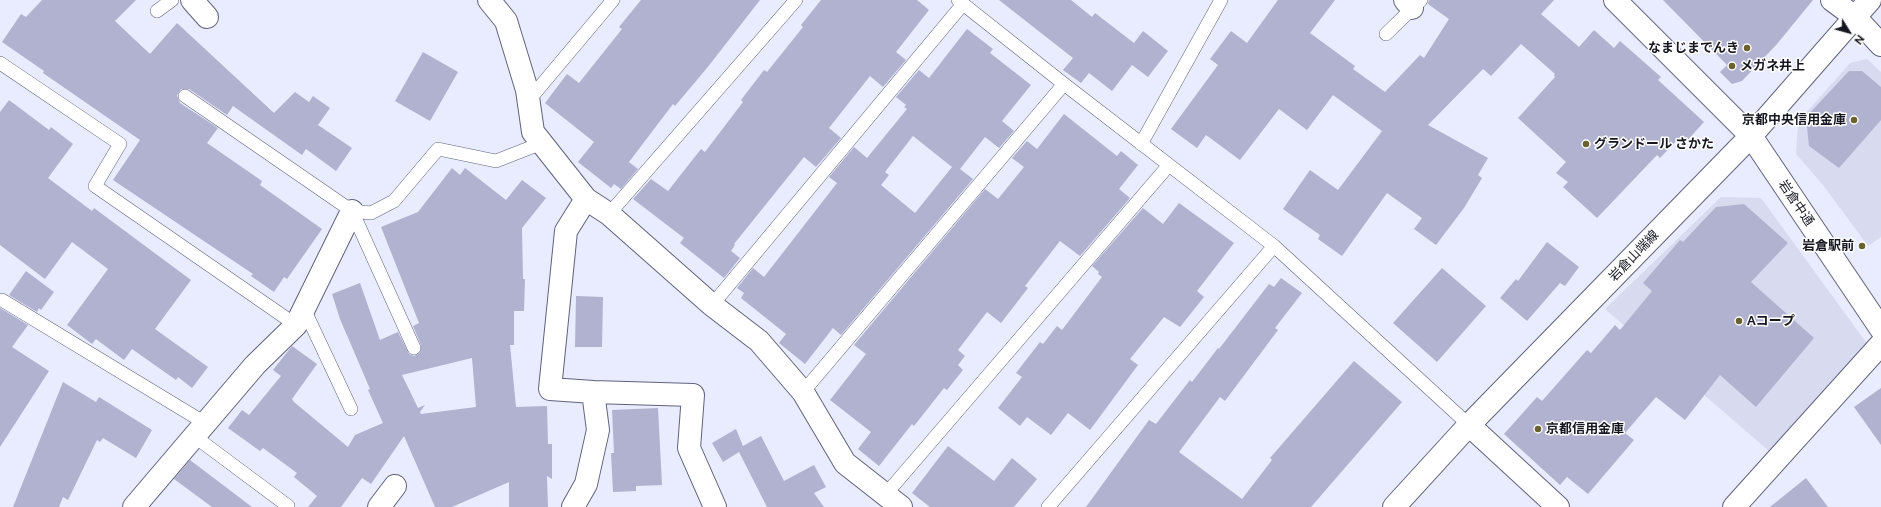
<!DOCTYPE html>
<html>
<head>
<meta charset="utf-8">
<style>
  body { margin:0 }
  #map { position:relative; width:1881px; height:507px; overflow:hidden; background:#e9ebfe; font-family:Raleway,sans-serif }
  canvas { display:block }
  .north { position:absolute; left:1829px; top:12px; width:40px; height:40px; -webkit-text-stroke:3px #fff; paint-order:stroke; rotate:127deg; font-size:11px; font-weight:700; line-height:16px; text-align:center; color:#151620 }
  .north::after { content:''; display:block; margin:auto; width:14px; height:18px; background:#151620; clip-path:polygon(50% 0,100% 100%,50% 72%,0 100%) }
</style>
</head>
<body>
<div id="map">
<canvas width="1881" height="507"></canvas>
<div class="north">N</div>
</div>
<script>
const context = document.querySelector('canvas').getContext('2d');
context.lineJoin = 'round';
function fill(path, color) {
  context.fillStyle = color;
  context.fill(path, 'evenodd');
}
function stroke(path, color, width, dash) {
  context.strokeStyle = color;
  context.lineWidth = width;
  context.lineCap = dash ? 'butt' : 'round';
  context.setLineDash(dash || []);
  context.stroke(path);
}
function drawText(font, color, halo, rows, align = 'center') {
  context.font = font + ' Raleway,"Noto Sans JP",sans-serif';
  context.lineWidth = 3;
  context.setLineDash([]);
  context.textBaseline = 'middle';
  context.strokeStyle = halo;
  context.fillStyle = color;
  for (const [text, x, y, turn = 0] of rows) {
    context.save();
    context.translate(x, y);
    context.rotate((+turn || 0) * Math.PI / 180);
    context.textAlign = isNaN(turn) ? turn : align;
    if (halo) context.strokeText(text, 0, 0);
    context.fillText(text, 0, 0);
    context.restore();
  }
}
fill(new Path2D(`
  M 1867,59 L 1881,72 L 1881,237 L 1868,246 L 1823,185 L 1796,154 L 1798,122 L 1850,63 Z
  M 1721,197 L 1761,198 L 1868,345 L 1770,452 L 1605,309 Z`), '#d8daf0');
fill(new Path2D(`
  M 42,0 L 136,0 L 115,21 L 150,54 L 177,23 L 274,113 L 295,92 L 309,102 L 313,96 L 330,108 L 318,125 L 352,148 L 336,171 L 306,149 L 302,155 L 233,106 L 227,115 L 189,89 L 181,89 L 177,95 L 180,103 L 218,128 L 207,143 L 262,181 L 260,185 L 322,229 L 287,279 L 284,277 L 274,292 L 251,276 L 253,274 L 113,180 L 140,140 L 43,73 L 44,71 L 2,42 L 21,14 L 26,17 Z
  M 641,0 L 760,0 L 707,68 L 675,106 L 673,104 L 629,162 L 638,169 L 621,189 L 614,184 L 611,188 L 578,162 L 594,142 L 545,103 L 567,74 L 579,83 L 622,29 L 619,27 Z
  M 821,0 L 917,0 L 929,10 L 896,52 L 906,60 L 883,87 L 870,76 L 829,128 L 841,138 L 816,167 L 804,157 L 734,244 L 735,245 L 731,251 L 740,258 L 724,278 L 680,243 L 684,238 L 633,199 L 651,179 L 668,191 L 701,149 L 705,152 L 743,102 L 741,100 L 764,70 L 767,72 L 803,27 L 801,25 Z
  M 999,0 L 1071,0 L 1092,17 L 1095,13 L 1134,43 L 1143,31 L 1168,51 L 1148,77 L 1132,65 L 1112,91 L 1089,73 L 1081,83 L 1063,70 L 1073,58 Z
  M 1278,0 L 1335,0 L 1310,33 L 1355,66 L 1353,69 L 1385,92 L 1420,55 L 1424,58 L 1449,19 L 1428,4 L 1429,0 L 1554,0 L 1541,14 L 1579,47 L 1594,30 L 1614,48 L 1620,41 L 1661,77 L 1658,80 L 1704,122 L 1685,143 L 1679,138 L 1660,158 L 1657,155 L 1597,218 L 1563,187 L 1568,182 L 1556,173 L 1566,162 L 1518,118 L 1555,77 L 1554,75 L 1555,74 L 1521,44 L 1491,76 L 1483,69 L 1428,125 L 1488,158 L 1478,175 L 1482,178 L 1464,208 L 1436,245 L 1414,229 L 1422,218 L 1387,193 L 1342,256 L 1318,239 L 1320,235 L 1283,209 L 1310,170 L 1338,190 L 1382,131 L 1333,95 L 1307,130 L 1279,109 L 1240,160 L 1206,135 L 1197,148 L 1171,129 L 1218,65 L 1210,59 L 1231,31 L 1247,43 Z
  M 1663,0 L 1813,0 L 1777,44 L 1742,81 L 1732,84 L 1720,72 L 1727,65 Z
  M 967,29 L 993,49 L 990,53 L 1031,85 L 1002,121 L 1014,131 L 999,148 L 985,137 L 960,169 L 973,179 L 841,335 L 833,328 L 805,364 L 779,343 L 786,334 L 741,298 L 744,293 L 737,288 L 753,268 L 764,277 L 837,183 L 829,177 L 854,147 L 867,158 L 907,109 L 904,107 L 906,105 L 896,97 L 919,70 L 929,78 ZM 913,136 L 952,167 L 915,213 L 881,185 L 889,175 L 885,172 Z
  M 423,52 L 458,72 L 430,121 L 395,101 Z
  M 1849,71 L 1862,71 L 1881,87 L 1881,120 L 1839,168 L 1809,146 L 1806,117 Z
  M 9,100 L 49,130 L 51,127 L 73,144 L 48,178 L 92,211 L 94,208 L 191,280 L 155,329 L 208,367 L 192,388 L 178,377 L 176,380 L 132,349 L 124,360 L 96,339 L 92,344 L 67,325 L 108,269 L 72,242 L 45,279 L 0,245 L 0,112 Z
  M 1064,114 L 1117,156 L 1121,151 L 1138,165 L 1119,189 L 1130,198 L 1080,256 L 1060,241 L 1025,286 L 1028,288 L 1001,323 L 987,312 L 958,350 L 965,356 L 958,365 L 963,370 L 947,390 L 944,388 L 914,426 L 912,424 L 879,466 L 858,449 L 871,432 L 830,400 L 866,354 L 854,345 L 985,189 L 998,199 L 1024,167 L 1012,158 L 1027,141 L 1037,149 Z
  M 452,168 L 460,175 L 465,168 L 506,200 L 522,180 L 546,198 L 522,228 L 523,279 L 525,279 L 524,311 L 514,311 L 514,345 L 510,345 L 516,407 L 547,406 L 548,444 L 552,444 L 552,479 L 547,476 L 548,507 L 509,507 L 509,482 L 452,507 L 435,507 L 404,436 L 371,484 L 362,478 L 341,507 L 308,507 L 317,496 L 294,477 L 297,473 L 263,448 L 260,451 L 228,428 L 242,410 L 249,415 L 281,376 L 273,370 L 292,346 L 317,364 L 292,399 L 294,402 L 348,447 L 355,435 L 383,423 L 368,390 L 370,389 L 340,319 L 332,294 L 360,283 L 380,340 L 398,332 L 409,354 L 414,356 L 420,353 L 421,345 L 413,326 L 419,323 L 381,227 L 418,212 ZM 472,358 L 476,407 L 421,414 L 420,412 L 425,405 L 418,408 L 402,375 Z
  M 1179,203 L 1234,243 L 1197,291 L 1204,297 L 1180,327 L 1164,317 L 1130,359 L 1138,365 L 1090,430 L 1068,413 L 1051,435 L 1027,417 L 1020,426 L 998,408 L 1022,377 L 1016,373 L 1040,342 L 1043,344 L 1057,326 L 1062,330 L 1102,277 L 1098,274 L 1099,272 L 1092,266 L 1143,208 L 1163,224 Z
  M 1744,204 L 1788,243 L 1751,282 L 1814,338 L 1756,407 L 1720,375 L 1685,420 L 1656,397 L 1625,433 L 1634,440 L 1588,494 L 1567,477 L 1560,485 L 1504,434 L 1537,397 L 1542,401 L 1587,350 L 1591,353 L 1615,325 L 1620,330 L 1652,291 L 1643,283 L 1680,240 L 1683,242 L 1716,207 Z
  M 1547,242 L 1579,267 L 1565,286 L 1560,283 L 1527,321 L 1500,298 L 1516,279 L 1518,281 Z
  M 1442,268 L 1486,306 L 1437,362 L 1393,323 Z
  M 26,271 L 54,292 L 41,310 L 39,308 L 37,312 L 9,295 Z
  M 1281,278 L 1302,293 L 1275,328 L 1278,330 L 1225,401 L 1220,397 L 1179,452 L 1242,499 L 1272,460 L 1270,458 L 1354,361 L 1402,402 L 1311,507 L 1086,507 L 1149,420 L 1156,424 L 1190,380 L 1192,382 L 1218,348 L 1219,349 L 1269,284 L 1274,287 Z
  M 576,296 L 603,297 L 602,347 L 575,347 Z
  M 0,308 L 28,325 L 12,347 L 49,371 L 0,447 Z
  M 63,382 L 96,402 L 99,397 L 152,430 L 136,458 L 103,438 L 100,442 L 97,440 L 68,500 L 63,497 L 59,507 L 13,507 Z
  M 1881,388 L 1881,445 L 1854,407 Z
  M 658,408 L 662,485 L 636,486 L 636,491 L 613,492 L 611,453 L 614,453 L 612,410 Z
  M 736,429 L 743,446 L 761,436 L 784,481 L 814,465 L 826,487 L 814,493 L 824,507 L 767,507 L 739,452 L 723,462 L 712,443 Z
  M 948,446 L 994,481 L 1012,458 L 1037,479 L 1014,507 L 930,507 L 912,493 Z
  M 190,460 L 252,507 L 212,507 L 174,479 Z
  M 1806,478 L 1828,507 L 1770,507 Z`), '#b0b2cf');
const service = new Path2D(`
  M 958,0 L 1064,84 L 1274,246 L 1469,425
  M 157,11 L 172,0
  M 1386,34 L 1421,0
  M 0,63 L 120,144 L 95,186 L 296,325
  M 185,96 L 352,211 L 371,213 L 394,201 L 438,149 L 496,161 L 542,143
  M 529,100 L 613,0
  M 1141,144 L 1221,0
  M 352,211 L 414,348
  M 609,214 L 796,0
  M 2,300 L 205,423
  M 712,305 L 963,4
  M 304,309 L 351,409
  M 803,392 L 1064,84
  M 194,436 L 288,506
  M 886,494 L 1169,165
  M 1048,507 L 1274,246`);
const minor = new Path2D(`
  M 192,0 L 207,17
  M 489,0 L 506,21 L 527,90 L 533,132 L 586,199 L 609,214 L 712,305 L 759,341 L 803,392 L 845,463 L 901,507
  M 1405,0 L 1412,8
  M 1832,0 L 1855,17 L 1881,45
  M 593,392 L 693,395 L 689,448 L 715,507
  M 1469,425 L 1558,507
  M 134,507 L 255,365 L 296,325 L 352,211
  M 379,507 L 395,486
  M 573,507 L 586,484 L 598,430 L 593,392 L 550,389 L 566,231 L 586,199
  M 1734,507 L 1881,344`);
const tertiary = new Path2D(`
  M 1751,136 L 1881,329`);
const secondary = new Path2D(`
  M 1615,0 L 1751,136
  M 1394,507 L 1469,425 L 1751,136 L 1870,0`);
stroke(service, '#61637d', 14);
stroke(minor, '#61637d', 24);
stroke(tertiary, '#61637d', 24);
stroke(secondary, '#61637d', 24);
stroke(service, '#fff', 13);
stroke(minor, '#fff', 22);
stroke(tertiary, '#fff', 22);
stroke(secondary, '#fff', 22);
for (const [x, y, r, color] of [
  [1747,48,4,"#69622f"],
  [1732,66,4,"#69622f"],
  [1854,120,4,"#69622f"],
  [1586,144,4,"#69622f"],
  [1862,246,4,"#69622f"],
  [1739,321,4,"#69622f"],
  [1538,429,4,"#69622f"]
]) {
  const dot = new Path2D();
  dot.arc(x, y, r, 0, 2 * Math.PI);
  context.fillStyle = color;
  context.fill(dot);
  stroke(dot, '#fff', 1.5);
}
drawText('bold 13px', '#151620', '#fff', [
  ["なまじまでんき",1739,48,"right"],
  ["メガネ井上",1740,66],
  ["京都中央信用金庫",1846,120,"right"],
  ["グランドール さかた",1594,144],
  ["岩倉駅前",1854,246,"right"],
  ["Aコープ",1747,321],
  ["京都信用金庫",1546,429]
], 'left');
drawText('13px', '#151620', '#fff', [
  ["岩倉中通",1796,203,56],
  ["岩倉山端線",1634,256,-46]
]);
</script>
</body>
</html>
